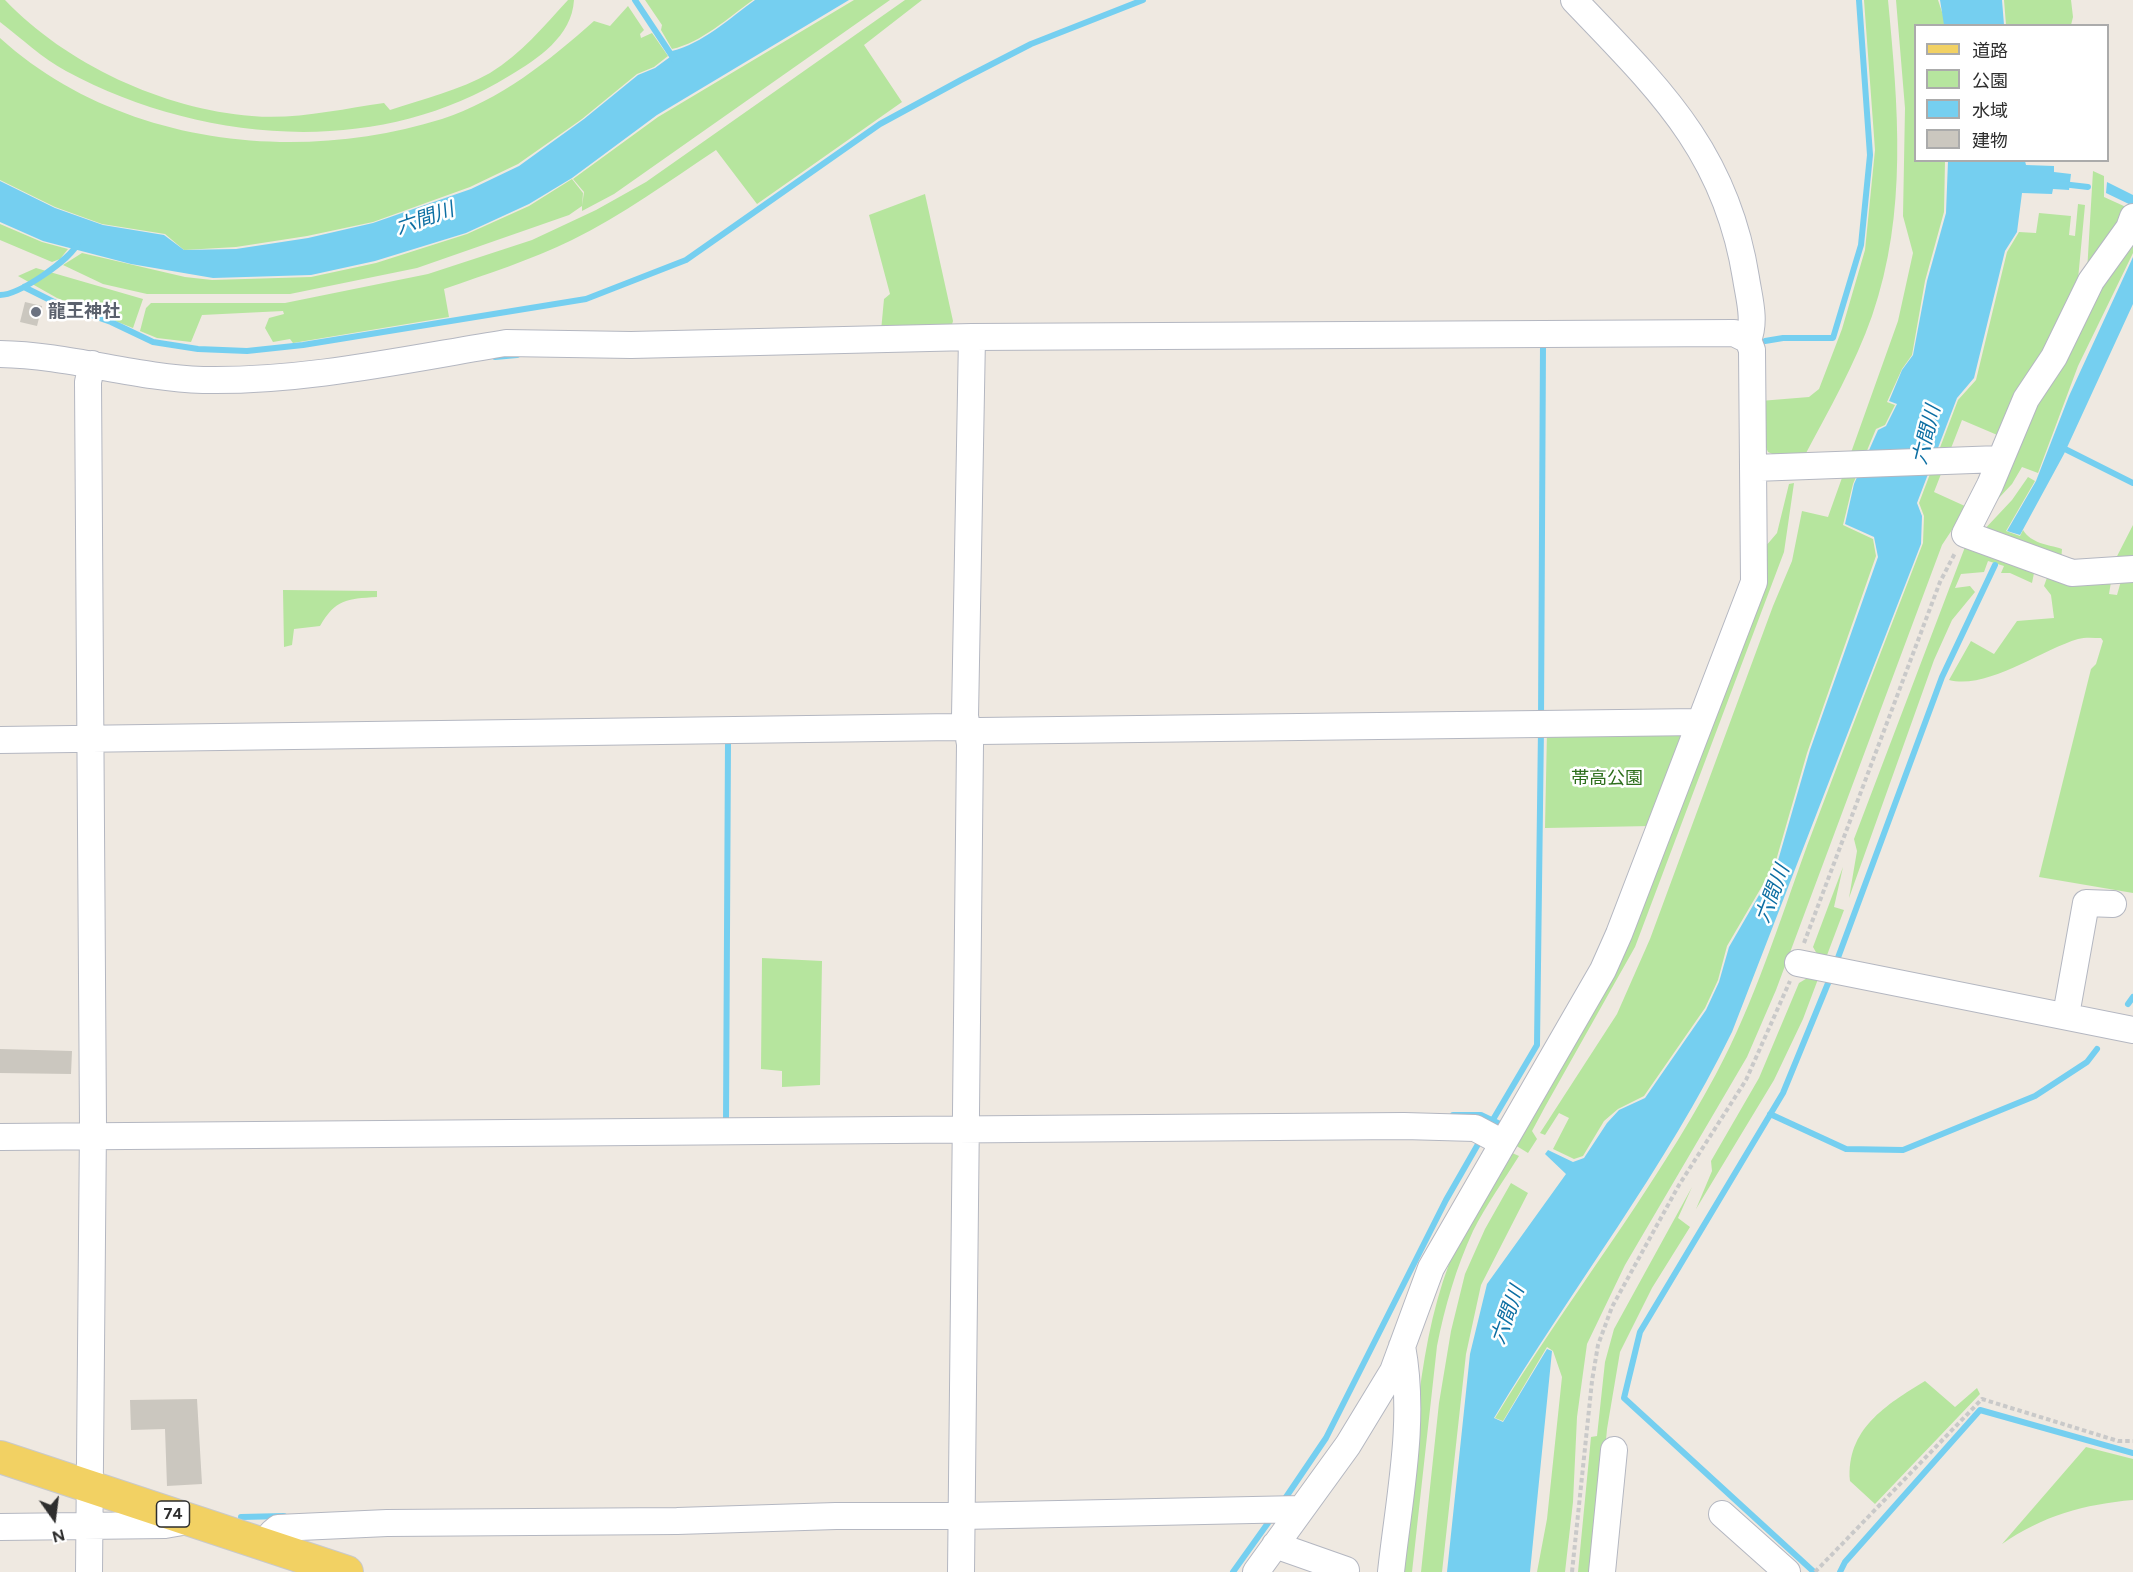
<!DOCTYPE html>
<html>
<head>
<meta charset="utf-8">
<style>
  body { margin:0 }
  #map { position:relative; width:2133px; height:1572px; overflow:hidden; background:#efe9e1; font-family:Figtree,"Noto Sans JP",sans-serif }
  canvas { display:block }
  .legend { position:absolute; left:1914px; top:24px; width:195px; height:138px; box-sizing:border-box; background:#fff; border:2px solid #ababab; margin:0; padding:8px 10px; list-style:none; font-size:18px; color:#2e2e2e }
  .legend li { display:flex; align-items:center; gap:12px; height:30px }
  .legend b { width:30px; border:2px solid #ababab }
  .north { position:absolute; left:24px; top:1488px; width:60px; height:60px; -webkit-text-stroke:4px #fff; paint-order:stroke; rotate:166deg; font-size:16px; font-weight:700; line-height:24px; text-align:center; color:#2e2e2e }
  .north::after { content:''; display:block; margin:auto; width:21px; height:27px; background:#2e2e2e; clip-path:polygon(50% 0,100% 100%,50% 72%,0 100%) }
</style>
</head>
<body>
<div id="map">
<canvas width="2133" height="1572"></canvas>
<ul class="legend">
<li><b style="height:8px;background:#f2d163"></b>道路</li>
<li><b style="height:16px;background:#b6e59e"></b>公園</li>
<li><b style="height:16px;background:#75cff0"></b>水域</li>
<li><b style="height:16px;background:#cbc7bf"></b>建物</li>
</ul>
<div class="north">N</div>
</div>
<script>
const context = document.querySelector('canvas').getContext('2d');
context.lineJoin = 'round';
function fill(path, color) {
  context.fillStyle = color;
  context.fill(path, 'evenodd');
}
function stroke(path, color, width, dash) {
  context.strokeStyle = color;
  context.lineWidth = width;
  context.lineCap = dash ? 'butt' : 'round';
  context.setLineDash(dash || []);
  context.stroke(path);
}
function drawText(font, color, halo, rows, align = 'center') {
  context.font = font + ' Figtree,"Noto Sans JP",sans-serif';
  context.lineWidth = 5;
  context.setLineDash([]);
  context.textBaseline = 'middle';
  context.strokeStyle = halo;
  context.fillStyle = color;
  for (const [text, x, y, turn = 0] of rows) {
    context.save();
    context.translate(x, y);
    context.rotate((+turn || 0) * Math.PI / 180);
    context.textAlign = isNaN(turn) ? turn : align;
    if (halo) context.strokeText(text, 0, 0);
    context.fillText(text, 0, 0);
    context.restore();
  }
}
fill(new Path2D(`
  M 0,0 L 5,0 C 66,64 163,109 252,116 C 295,120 341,109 384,103 L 390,110 C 423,99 460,90 490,73 C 521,54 544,26 568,0 L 574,0 C 572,36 538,59 509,76 C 375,159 200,143 66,71 C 43,59 21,38 0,22 Z
  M 645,0 L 753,0 C 729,17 701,43 672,49 L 661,30 L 662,25 Z
  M 854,0 L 890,0 L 614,194 L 582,211 L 582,206 L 569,215 L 417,268 L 290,294 L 147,294 L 103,284 L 63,265 L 82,253 L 185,277 L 212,280 L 311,277 L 376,263 L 467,234 L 529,206 L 572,179 L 583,193 L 582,206 L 584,192 L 573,179 L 658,117 Z
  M 905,0 L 922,0 L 864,45 L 902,102 L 757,204 L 716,150 C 669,181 623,215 572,240 C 531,260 487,274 444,289 L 449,317 L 293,343 L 290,339 L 273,342 L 265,328 L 269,318 L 284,314 L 283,311 L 202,315 L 191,342 L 157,338 L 140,331 L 146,308 L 151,303 L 285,303 L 428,274 L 532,240 L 596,210 L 646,182 Z
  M 1864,0 L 1888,0 C 1898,106 1908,212 1872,316 C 1855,364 1829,410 1805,455 L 1779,457 L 1768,452 L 1764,443 L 1760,401 L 1809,397 L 1819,389 L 1842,329 L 1865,250 L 1875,150 Z
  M 1896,0 L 1938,0 L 1944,18 L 1944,25 L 1916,26 L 1916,160 L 1945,161 L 1944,212 L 1925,281 L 1912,355 L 1902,369 L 1887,402 L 1895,405 L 1885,425 L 1876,429 L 1853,484 L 1843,525 L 1873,539 L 1876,556 L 1807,753 L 1775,864 L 1727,946 L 1718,980 L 1705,1008 L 1644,1096 L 1618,1109 L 1604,1121 L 1583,1156 L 1574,1159 L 1553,1149 L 1569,1118 L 1559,1113 L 1545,1135 L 1540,1133 L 1617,1014 L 1650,939 L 1773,606 L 1792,561 L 1802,511 L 1828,517 L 1898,321 L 1913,253 L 1903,216 L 1905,108 Z
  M 2004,0 L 2071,0 L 2073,17 L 2071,25 L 2006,25 Z
  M 628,6 L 644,30 L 640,34 L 641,38 L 652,33 L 668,56 L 654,67 L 637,74 L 582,119 L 518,164 L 470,187 L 373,222 L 307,236 L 236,247 L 184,250 L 165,234 L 102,224 L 55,207 L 0,180 L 0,38 C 117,144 294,165 442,119 C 500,100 549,61 594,21 L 610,26 Z
  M 2093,171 L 2104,176 L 2104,197 L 2126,207 L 2113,235 L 2087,272 Z
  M 925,194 L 953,321 L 951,328 L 881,331 L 884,299 L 890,294 L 869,215 Z
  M 2078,204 L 2085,205 L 2077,290 L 2002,437 L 1962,420 L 1934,492 L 1967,507 L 1942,545 L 1776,990 L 1747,1057 L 1625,1265 L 1587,1344 L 1577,1417 L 1573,1502 L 1565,1572 L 1537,1572 L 1547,1519 L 1562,1377 L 1553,1351 L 1547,1347 L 1503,1421 L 1495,1418 C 1566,1301 1651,1195 1716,1074 C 1754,1003 1779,923 1807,846 C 1845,745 1884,644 1923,543 L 1924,516 L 1919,503 L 1958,400 L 1976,380 L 2007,252 L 2019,232 L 2036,233 L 2039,213 L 2071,216 L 2069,235 L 2075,236 Z
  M 0,224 L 42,242 L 68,249 L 60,259 L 52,262 L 0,240 Z
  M 2133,241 L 2133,253 L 2078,366 L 2038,473 L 2022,467 L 2012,484 L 1982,516 L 2091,295 Z
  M 36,268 L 143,299 L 133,328 L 57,298 L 18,276 Z
  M 2028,477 L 2035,481 L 2006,531 L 2020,536 L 2023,530 C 2032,544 2047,544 2062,549 L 2061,561 L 1981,533 L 2012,500 Z
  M 1794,483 L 1784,552 L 1635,947 L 1546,1105 L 1532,1131 L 1537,1139 L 1528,1153 L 1515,1145 L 1543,1096 L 1765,547 L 1777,533 L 1789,484 Z
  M 2133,525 L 2133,561 L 2113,564 Z
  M 1965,547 L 2035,568 L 2032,583 L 2010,573 L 2001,573 L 2004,566 L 1988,561 L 1984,572 L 1961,574 L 1955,588 L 1970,586 L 1975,592 L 1952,620 L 1934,660 L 1849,898 L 1857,851 L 1854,839 Z
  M 2049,572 L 2111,582 L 2109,594 L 2117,595 L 2121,581 L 2133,580 L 2133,893 L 2039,877 L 2091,669 L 2096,664 L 2103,641 L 2101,638 C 2094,638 2085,637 2078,639 C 2041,650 1987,690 1949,680 L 1971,641 L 1994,654 L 2017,621 L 2054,618 L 2051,595 L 2044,586 Z
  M 283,590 L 377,591 L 377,597 C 346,599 336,599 320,626 L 294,629 L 292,645 L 284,647 Z
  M 1685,730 L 1651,826 L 1545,828 L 1547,731 Z
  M 1843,867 L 1834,907 L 1844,910 L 1803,1019 L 1774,1080 L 1696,1209 L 1712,1171 L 1711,1161 L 1759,1078 L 1799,983 L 1809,977 L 1817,954 L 1813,947 Z
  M 762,958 L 822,961 L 820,1085 L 782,1087 L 782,1071 L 761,1069 Z
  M 1510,1152 L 1519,1156 C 1504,1180 1486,1205 1473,1231 C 1456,1268 1445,1306 1437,1346 L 1412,1572 L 1403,1572 C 1413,1474 1414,1357 1449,1264 C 1464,1224 1488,1188 1510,1152 Z
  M 1511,1183 L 1528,1193 L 1481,1285 L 1466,1354 L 1442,1572 L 1421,1572 L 1439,1403 L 1451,1331 L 1465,1274 L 1485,1229 Z
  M 1692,1187 L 1678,1218 L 1690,1227 L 1652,1288 L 1620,1352 L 1607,1429 L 1594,1572 L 1578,1572 L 1591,1437 L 1597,1436 L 1605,1362 L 1614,1329 Z
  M 1925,1381 L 1955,1407 L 1977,1388 L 1980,1394 L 1875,1504 L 1850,1481 C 1846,1429 1886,1405 1925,1381 Z
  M 2086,1447 L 2133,1459 L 2133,1500 C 2085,1504 2042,1516 2002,1544 Z`), '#b6e59e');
fill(new Path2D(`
  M 755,0 L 849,0 L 657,115 L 572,178 L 529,204 L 466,233 L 375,261 L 311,275 L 213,278 L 131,264 L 43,241 L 0,222 L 0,181 L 55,208 L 103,225 L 164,235 L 184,250 L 236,249 L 308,238 L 373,223 L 471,189 L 519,166 L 584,119 L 638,75 L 655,68 L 670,57 L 672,51 C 702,44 730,18 755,0 Z
  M 1940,0 L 2002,0 L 2004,25 L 1944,25 Z
  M 1948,161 L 2025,161 L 2026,165 L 2054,166 L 2054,172 L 2071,174 L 2069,190 L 2053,189 L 2052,194 L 2022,193 L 2017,232 L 2005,251 L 1974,378 L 1957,398 L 1917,503 L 1922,516 L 1921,544 L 1732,1032 C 1666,1168 1571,1289 1494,1418 L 1503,1422 L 1547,1349 L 1552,1351 L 1530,1572 L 1447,1572 L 1470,1354 L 1487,1284 L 1566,1174 L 1545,1154 L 1548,1150 L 1573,1162 L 1584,1158 L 1607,1123 L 1619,1110 L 1645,1098 L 1706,1010 L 1719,982 L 1729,947 L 1777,864 L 1810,750 L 1878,557 L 1874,537 L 1845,524 L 1854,484 L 1878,430 L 1886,426 L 1897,404 L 1889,401 L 1902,370 L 1913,355 L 1927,281 L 1946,213 Z
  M 2107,182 L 2133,195 L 2133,206 L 2106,193 Z
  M 2133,257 L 2133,304 L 2064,454 L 2020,535 L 2007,531 L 2036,481 L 2069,396 Z`), '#75cff0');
stroke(new Path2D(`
  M 635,0 L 674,59
  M 2062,184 L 2088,187
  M 24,287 L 54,302 L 111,322 L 153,342 L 198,349 L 247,351 L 303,345 L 586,299 L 686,260 L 880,124 L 961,80 L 1031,44 L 1143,0
  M 0,295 C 19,295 70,260 78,243
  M 1765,341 L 1783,338 L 1833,338 L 1861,245 L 1870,155 L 1859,0
  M 495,357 L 517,355
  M 2061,447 L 2133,483
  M 1541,718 L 1543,344
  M 1836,963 L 1942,677 L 1995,565
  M 2128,1004 L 2133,997
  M 1770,1114 L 1846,1149 L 1903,1150 L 2035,1096 L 2087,1062 L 2097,1049
  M 1453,1115 L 1481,1115 L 1500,1124
  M 726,1123 L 728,741
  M 1491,1123 L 1537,1045 L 1541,728
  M 1282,1503 L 1326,1438 L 1446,1200 L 1481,1139
  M 241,1517 L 284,1516
  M 1233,1572 L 1273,1516
  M 1814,1572 L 1624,1398 L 1640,1332 L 1783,1093 L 1831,976
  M 1840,1572 L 1845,1562 L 1980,1410 L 2133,1453`), '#75cff0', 6);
fill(new Path2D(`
  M 25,302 L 42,306 L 37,326 L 20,322 Z
  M 0,1049 L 72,1051 L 71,1074 L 0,1073 Z
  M 197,1399 L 202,1484 L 167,1486 L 165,1429 L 131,1430 L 130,1400 Z`), '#cbc7bf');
const minor = new Path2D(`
  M 1574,0 C 1658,88 1726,151 1746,278 C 1749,298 1756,321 1748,340
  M 2133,217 L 2129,228 L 2091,281 L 2054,357 L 2026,399 L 1990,485 L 1965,534 L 2072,573 L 2133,569
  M 0,354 C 69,355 135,378 203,380 C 304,382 407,359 506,343 L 631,345 L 972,337 L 1734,333 L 1748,340 L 1752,350 L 1754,582 L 1619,934 L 1603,970 L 1431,1268 L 1393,1371 L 1348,1445 L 1256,1572
  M 1754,468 L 2000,459
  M 0,740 L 955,727 L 979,731 L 1699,722
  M 1798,963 L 2133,1030
  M 2066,1015 L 2086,903 L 2113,904
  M 0,1137 L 1404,1126 L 1475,1128 L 1503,1143
  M 1722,1514 L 1787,1572
  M 0,1527 L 165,1525 L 188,1521
  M 1275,1545 L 1346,1570
  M 268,1546 L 272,1533 L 278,1528 L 387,1523 L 677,1521 L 836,1516 L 962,1516 L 1301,1509
  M 89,1572 L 93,1126 L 88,382 L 92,364
  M 961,1572 L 970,744 L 965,716 L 972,337
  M 1391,1572 C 1399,1497 1416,1421 1402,1346
  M 1602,1572 L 1614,1450`);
const major = new Path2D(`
  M 0,1457 L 347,1572`);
stroke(minor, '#b4b7c1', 28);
stroke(major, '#c9c9c9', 34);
stroke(new Path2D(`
  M 1804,943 L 1940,582 L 1955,553
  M 1572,1572 L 1592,1381 L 1598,1345 L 1612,1307 L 1679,1185 L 1746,1080 L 1790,981
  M 1815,1572 L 1982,1399 L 2118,1441 L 2133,1441`), '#c9c9c9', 4, [4.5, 3]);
stroke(minor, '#fff', 26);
stroke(major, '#f2d163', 32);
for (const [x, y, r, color] of [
  [36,312,6,"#6b7280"]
]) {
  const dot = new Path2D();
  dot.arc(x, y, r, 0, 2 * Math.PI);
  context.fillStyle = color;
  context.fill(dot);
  stroke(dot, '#fff', 2);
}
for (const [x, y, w] of [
  [173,1514,33]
]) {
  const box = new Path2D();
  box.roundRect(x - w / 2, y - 13, w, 26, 4.5);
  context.fillStyle = '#fff';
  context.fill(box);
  stroke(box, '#2e2e2e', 1.5);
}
drawText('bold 16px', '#2e2e2e', null, [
  ["74",173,1514]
]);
drawText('bold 18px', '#5b616d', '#fff', [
  ["龍王神社",48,312]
], 'left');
drawText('18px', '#2c6e1b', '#fff', [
  ["帯高公園",1607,779]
]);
drawText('italic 20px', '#0d6fa3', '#fff', [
  ["六間川",425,219,-19],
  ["六間川",1927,435,-76],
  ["六間川",1773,894,-69],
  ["六間川",1508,1315,-70]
]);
</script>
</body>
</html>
